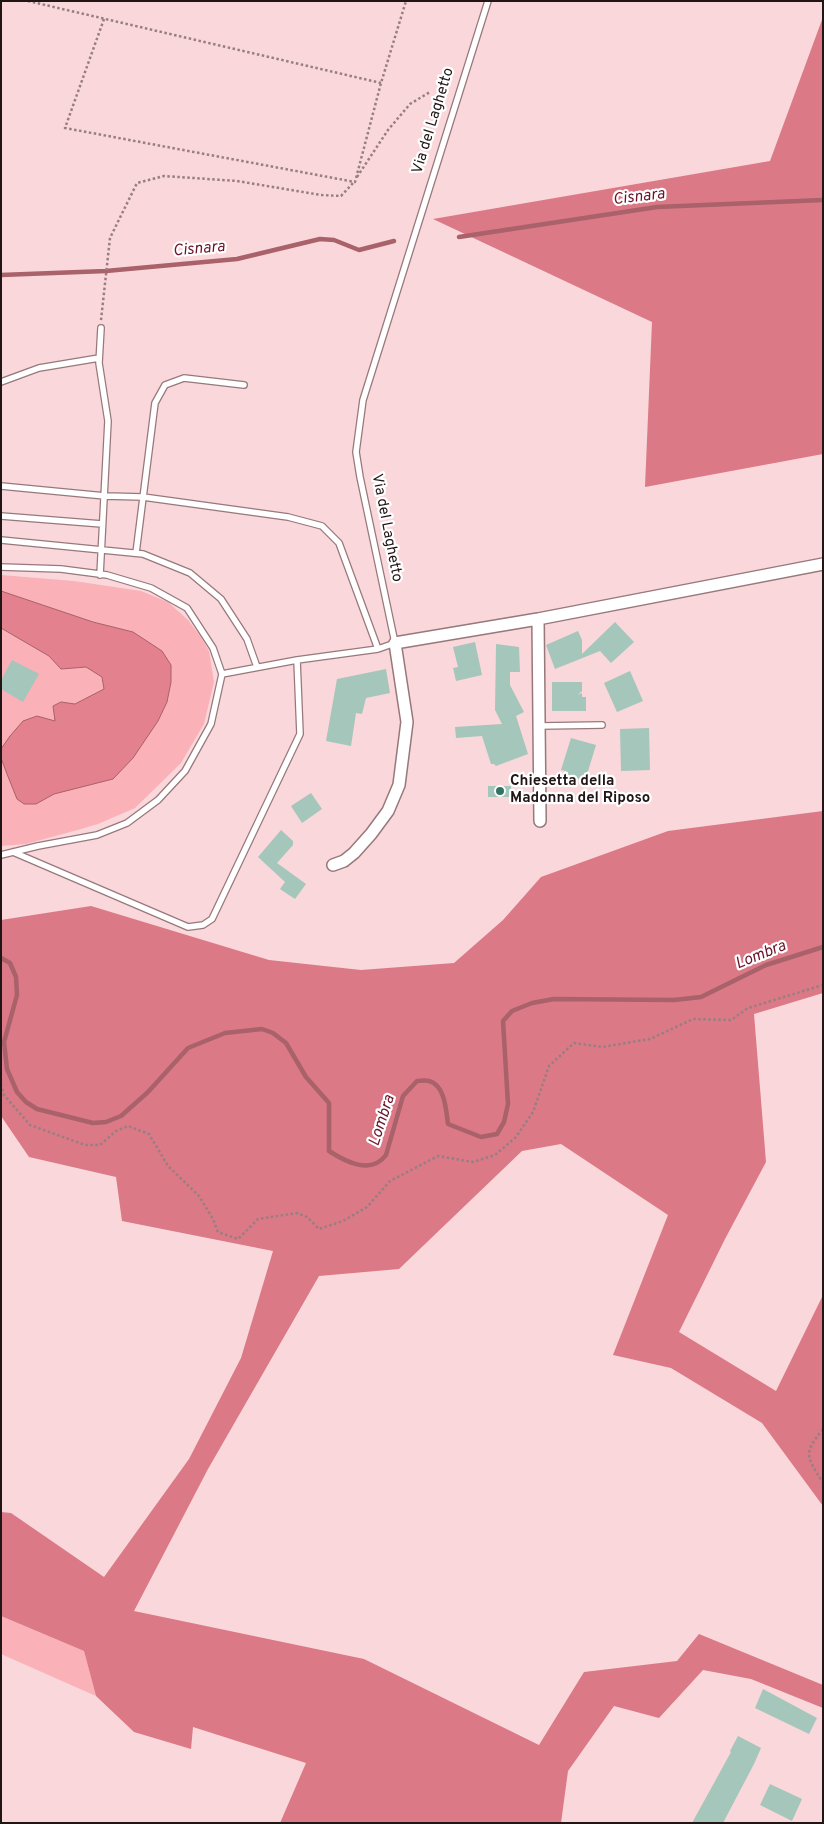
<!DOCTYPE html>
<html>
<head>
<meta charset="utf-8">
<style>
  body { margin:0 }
  #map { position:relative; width:824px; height:1824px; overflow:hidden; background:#f9d7da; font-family:Overpass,sans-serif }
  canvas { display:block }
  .frame { position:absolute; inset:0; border:2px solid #211516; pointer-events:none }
</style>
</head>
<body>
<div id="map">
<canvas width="824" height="1824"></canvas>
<div class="frame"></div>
</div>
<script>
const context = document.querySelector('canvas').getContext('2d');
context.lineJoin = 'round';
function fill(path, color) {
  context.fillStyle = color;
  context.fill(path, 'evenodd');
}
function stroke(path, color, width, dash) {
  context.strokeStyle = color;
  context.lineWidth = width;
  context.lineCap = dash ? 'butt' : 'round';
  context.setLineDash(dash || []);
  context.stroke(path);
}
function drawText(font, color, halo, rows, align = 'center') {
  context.font = font + ' Overpass,sans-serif';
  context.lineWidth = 4.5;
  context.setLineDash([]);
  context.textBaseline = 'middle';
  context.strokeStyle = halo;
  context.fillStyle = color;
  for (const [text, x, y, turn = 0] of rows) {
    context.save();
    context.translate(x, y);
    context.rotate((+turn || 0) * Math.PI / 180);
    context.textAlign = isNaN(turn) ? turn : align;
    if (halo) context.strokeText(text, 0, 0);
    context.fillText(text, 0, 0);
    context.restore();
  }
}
fill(new Path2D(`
  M 1,575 L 74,581 L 141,591 L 168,602 L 188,620 L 201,637 L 209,651 L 214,682 L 204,724 L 181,763 L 135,808 L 98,824 L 81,829 L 26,844 L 1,846 Z
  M 1,1616 L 84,1651 L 96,1696 L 1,1654 Z`), '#fab1b8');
fill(new Path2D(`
  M 823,17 L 823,454 L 645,487 L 652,322 L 433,219 L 770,161 Z
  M 823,811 L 823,993 L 754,1014 L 766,1162 L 725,1239 L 679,1332 L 776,1391 L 823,1295 L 823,1506 L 762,1423 L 671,1368 L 613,1355 L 668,1215 L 561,1144 L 522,1151 L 399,1269 L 319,1276 L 208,1469 L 134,1611 L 364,1659 L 539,1745 L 584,1672 L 677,1661 L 699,1634 L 823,1685 L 823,1708 L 751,1679 L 703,1670 L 659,1718 L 614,1706 L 568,1771 L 561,1823 L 280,1823 L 306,1763 L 193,1727 L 191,1749 L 134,1732 L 96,1696 L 84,1651 L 1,1616 L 1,1512 L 11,1513 L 104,1577 L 189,1459 L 241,1358 L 273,1251 L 122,1221 L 116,1177 L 29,1157 L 1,1116 L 1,920 L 91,906 L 269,960 L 361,970 L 454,963 L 503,920 L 541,877 L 668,831 Z`), '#db7986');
const water = new Path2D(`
  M 1,591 L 93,622 L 133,632 L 162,651 L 171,665 L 171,682 L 167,702 L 158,721 L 133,758 L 113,779 L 54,794 L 36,804 L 24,804 L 17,799 L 7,774 L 1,758 L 1,749 L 10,736 L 23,721 L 37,716 L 55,721 L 53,706 L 61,702 L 75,704 L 104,689 L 102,677 L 86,667 L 61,669 L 49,656 L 1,628 Z`);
fill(water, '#e3818e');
stroke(water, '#a9616a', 1);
stroke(new Path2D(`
  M 459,237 L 657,207 L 823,200
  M 1,275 L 106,271 L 237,259 L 320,239 L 334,240 L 359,250 L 394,241
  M 1,958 L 10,963 L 16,977 L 17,995 L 4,1042 L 7,1069 L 17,1092 L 26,1102 L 37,1109 L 93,1123 L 106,1122 L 121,1116 L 148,1092 L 188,1048 L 225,1033 L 262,1029 L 273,1033 L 286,1043 L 306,1077 L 329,1103 L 329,1151 C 346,1162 371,1175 386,1155 L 403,1096 L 417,1081 C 420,1081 425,1080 429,1081 C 445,1085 446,1110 448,1124 L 481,1137 L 497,1134 L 504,1122 L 508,1104 L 503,1021 L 512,1011 L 532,1003 L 554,999 L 674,1000 L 701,997 L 766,965 L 823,947`), '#a9616a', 4.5);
fill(new Path2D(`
  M 615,622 L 634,642 L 611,663 L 600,651 L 555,669 L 546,645 L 578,631 L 582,640 L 582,654 Z
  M 475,642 L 482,675 L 456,681 L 453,668 L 458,667 L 453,647 Z
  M 496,644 L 519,647 L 520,672 L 510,672 L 510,685 L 524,712 L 516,716 L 528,754 L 496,766 L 494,764 L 491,764 L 482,736 L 456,738 L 455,727 L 502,724 L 495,710 Z
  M 12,660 L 39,674 L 23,702 L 1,689 L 1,680 Z
  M 386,669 L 390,693 L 366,698 L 362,714 L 356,713 L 351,746 L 326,741 L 337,679 Z
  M 630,671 L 643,701 L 617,712 L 604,683 Z
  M 552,682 L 582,682 L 582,691 L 578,695 L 582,693 L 582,697 L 586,697 L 586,711 L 552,711 Z
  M 649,728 L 650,770 L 621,771 L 620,729 Z
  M 571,738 L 596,745 L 585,781 L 576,778 L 574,782 L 564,779 L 566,771 L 561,770 Z
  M 488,786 L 511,786 L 511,797 L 488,797 Z
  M 311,793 L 322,809 L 302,823 L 291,806 Z
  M 281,830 L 293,841 L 293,845 L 277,863 L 306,884 L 295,899 L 280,889 L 285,882 L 258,857 Z
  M 763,1689 L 817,1718 L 809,1734 L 755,1708 Z
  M 738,1736 L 761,1748 L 754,1764 L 723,1823 L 692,1823 L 731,1752 L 730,1751 Z
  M 770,1784 L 802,1799 L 792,1821 L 760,1805 Z`), '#a5c6bb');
const service = new Path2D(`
  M 1,382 L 39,368 L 99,358
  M 1,486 L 105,496 L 143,497 L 288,517 L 322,526 L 339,543 L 378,649
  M 1,516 L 102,524
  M 1,540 L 143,554 L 190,573 L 221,599 L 247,639 L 257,667
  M 136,553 L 155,403 L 165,385 L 184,378 L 244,385
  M 1,567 L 61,569 L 107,575 L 151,588 L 187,608 L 213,648 L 222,674 L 211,724 L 185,771 L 158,800 L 127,823 L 97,835 L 38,846 L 1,855
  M 100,575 L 108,421 L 99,363 L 101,328
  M 222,674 L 297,660 L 378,649 L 395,643 L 360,477 L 356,452 L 363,400 L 488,1
  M 540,726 L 602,725
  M 13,852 L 188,927 L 203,925 L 212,919 L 300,734 L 297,660`);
const minor = new Path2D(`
  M 538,619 L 540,821
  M 333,865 L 344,861 L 354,853 L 371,834 L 388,811 L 399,785 L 407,722 L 395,643 L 538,619 L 823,564`);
stroke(service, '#97787b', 8);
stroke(minor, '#97787b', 14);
stroke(new Path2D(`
  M 28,1 L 381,83
  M 104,19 L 65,128 L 355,182 L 381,83 L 406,1
  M 357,177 L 388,130 L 410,104 L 430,92
  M 101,320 L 110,238 L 137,183 L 164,176 L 237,181 L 321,195 L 341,196 L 354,182
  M 1,1084 L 4,1095 L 30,1125 L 85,1145 L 100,1145 L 116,1131 L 128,1126 L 149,1134 L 168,1166 L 199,1196 L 213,1219 L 218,1232 L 238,1239 L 258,1219 L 297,1213 L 307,1217 L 319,1229 L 343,1221 L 367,1207 L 390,1181 L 438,1156 L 473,1162 L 495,1155 L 516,1137 L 533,1112 L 549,1066 L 574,1043 L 602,1047 L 650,1039 L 693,1019 L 731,1020 L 748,1008 L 823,985
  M 823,1429 C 802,1455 807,1456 823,1483`), '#977f81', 2.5, [2.5, 2.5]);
stroke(service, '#fff', 5.5);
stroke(minor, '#fff', 11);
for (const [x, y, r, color] of [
  [500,791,5,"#337361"]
]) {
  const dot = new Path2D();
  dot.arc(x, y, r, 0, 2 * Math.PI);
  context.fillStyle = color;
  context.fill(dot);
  stroke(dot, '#fff', 2);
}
drawText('15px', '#211516', '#fff', [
  ["Via del Laghetto",434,121,-73],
  ["Via del Laghetto",386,528,79]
]);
drawText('bold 15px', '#211516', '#fff', [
  ["Chiesetta della",510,782],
  ["Madonna del Riposo",510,799]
], 'left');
drawText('italic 16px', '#6c142a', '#fff', [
  ["Cisnara",639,198,-7],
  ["Cisnara",199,250,-5],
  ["Lombra",761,956,-22],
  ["Lombra",383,1121,-72]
]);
</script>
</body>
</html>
